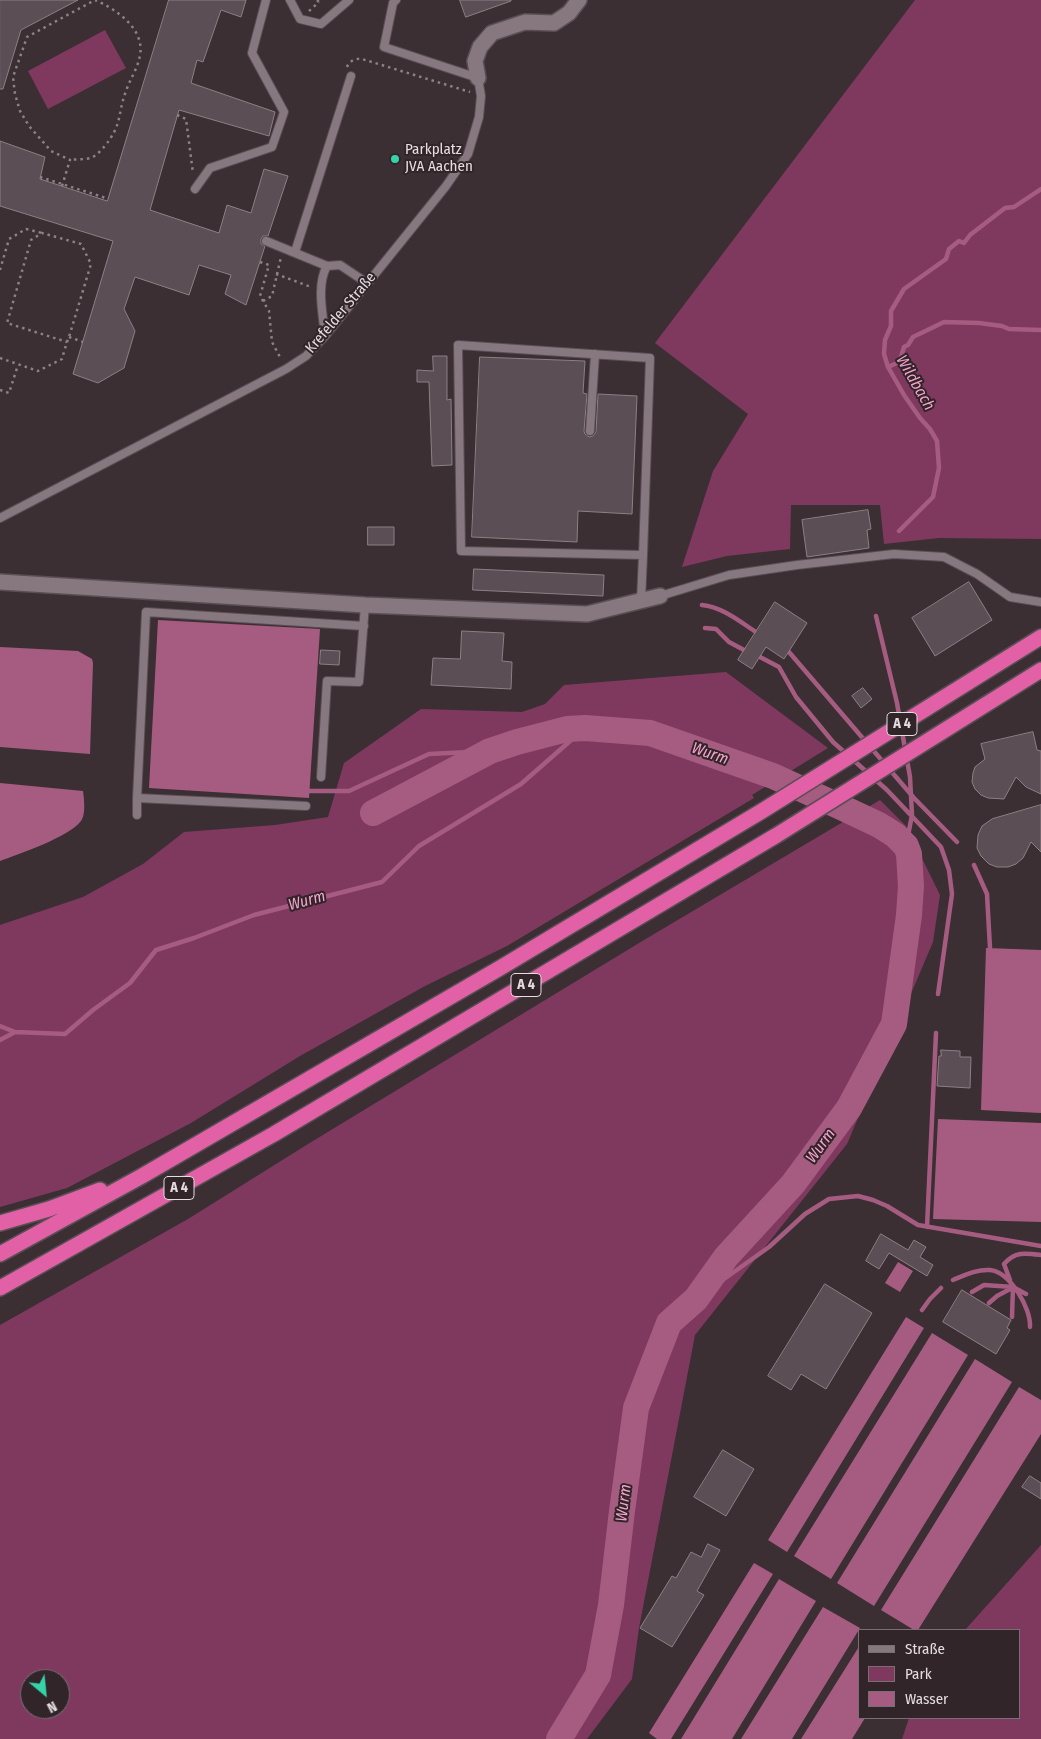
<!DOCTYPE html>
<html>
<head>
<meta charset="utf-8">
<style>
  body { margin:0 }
  #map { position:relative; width:1041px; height:1739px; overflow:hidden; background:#3b2f34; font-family:"Fira Sans Condensed",sans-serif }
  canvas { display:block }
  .legend { position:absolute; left:858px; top:1629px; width:162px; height:90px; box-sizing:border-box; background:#31252a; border:1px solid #796f73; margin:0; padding:6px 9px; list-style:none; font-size:15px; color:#e5dde0 }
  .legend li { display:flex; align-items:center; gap:10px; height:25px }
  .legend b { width:25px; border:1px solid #796f73 }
  .north { position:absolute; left:20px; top:1669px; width:50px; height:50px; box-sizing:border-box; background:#31252a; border:1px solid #796f73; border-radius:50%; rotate:152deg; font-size:14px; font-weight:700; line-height:20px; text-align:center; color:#e5dde0 }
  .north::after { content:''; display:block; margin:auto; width:18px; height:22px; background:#34d4a8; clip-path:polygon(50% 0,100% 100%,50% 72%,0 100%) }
</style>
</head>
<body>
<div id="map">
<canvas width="1041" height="1739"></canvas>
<ul class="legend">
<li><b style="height:6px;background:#87787f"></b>Straße</li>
<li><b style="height:14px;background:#7f395e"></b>Park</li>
<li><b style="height:14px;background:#a65c81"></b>Wasser</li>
</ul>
<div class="north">N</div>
</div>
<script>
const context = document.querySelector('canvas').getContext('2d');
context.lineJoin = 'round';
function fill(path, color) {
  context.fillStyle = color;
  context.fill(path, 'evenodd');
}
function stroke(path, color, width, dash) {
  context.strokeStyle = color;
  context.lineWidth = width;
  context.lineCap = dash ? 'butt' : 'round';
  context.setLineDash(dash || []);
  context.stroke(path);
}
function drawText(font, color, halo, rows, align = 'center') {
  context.font = font + ' "Fira Sans Condensed",sans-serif';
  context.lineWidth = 4;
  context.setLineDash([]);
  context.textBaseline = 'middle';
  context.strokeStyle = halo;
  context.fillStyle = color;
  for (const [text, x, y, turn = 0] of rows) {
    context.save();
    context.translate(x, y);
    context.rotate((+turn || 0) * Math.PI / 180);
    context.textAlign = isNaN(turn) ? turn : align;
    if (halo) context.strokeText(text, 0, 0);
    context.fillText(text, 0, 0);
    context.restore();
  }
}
fill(new Path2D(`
  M 915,0 L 1041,0 L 1041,539 L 939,538 L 884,544 L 880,505 L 791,505 L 790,549 L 727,556 L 682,567 L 713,471 L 748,414 L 655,343 Z
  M 105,30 L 126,68 L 48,109 L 28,71 Z
  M 726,672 L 828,748 L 752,795 L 754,798 L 507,946 L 425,986 L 300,1056 L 191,1123 L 67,1188 L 0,1207 L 0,925 L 83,897 L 143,864 L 184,832 L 275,825 L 328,817 L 344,763 L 421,709 L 522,712 L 545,704 L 564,685 Z
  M 880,800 L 906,826 L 940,895 L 933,942 L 847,1144 L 695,1335 L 639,1628 L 632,1679 L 587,1739 L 0,1739 L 0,1325 L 188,1219 L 308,1144 L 644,940 ZM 30,1679 L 60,1679 L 60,1709 L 30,1709 Z
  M 1041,1545 L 1041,1739 L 902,1739 L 909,1718 L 1020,1718 L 1020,1630 L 965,1630 Z`), '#7f395e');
fill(new Path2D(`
  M 158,620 L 320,629 L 309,798 L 149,788 Z
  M 0,647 L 78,651 L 92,659 L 93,663 L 90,754 L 0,747 Z
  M 0,783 L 83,791 C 84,799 86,814 81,821 C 69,837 19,854 0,861 Z
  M 986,948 L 1041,950 L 1041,1113 L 981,1110 Z
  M 938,1119 L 1041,1123 L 1041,1222 L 933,1219 Z
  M 898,1262 L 913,1271 L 900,1292 L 885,1283 Z
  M 906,1317 L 924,1328 L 787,1552 L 768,1540 Z
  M 932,1333 L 968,1355 L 831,1579 L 794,1556 Z
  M 975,1359 L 1012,1382 L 874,1606 L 837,1583 Z
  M 1019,1387 L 1041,1400 L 1041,1434 L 918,1630 L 914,1630 L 881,1610 Z
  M 754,1563 L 773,1574 L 671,1739 L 657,1739 L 649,1733 Z
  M 779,1579 L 816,1601 L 732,1739 L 681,1739 Z
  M 823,1607 L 860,1628 L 792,1739 L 741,1739 Z
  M 860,1645 L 860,1718 L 865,1718 L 852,1739 L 801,1739 Z`), '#a65c81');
stroke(new Path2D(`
  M 888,367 L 897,363 L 901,357 L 904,347 L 908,345 L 913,337 L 944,322 L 979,323 L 1002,326 L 1009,329 L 1041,330
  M 899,531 L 933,497 L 939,468 L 937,441 L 930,429 L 920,418 L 904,395 L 888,367 L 884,354 L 885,340 L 891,326 L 891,311 L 904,289 L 946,259 L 949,249 L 959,241 L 964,243 L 970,235 L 1005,208 L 1014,207 L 1041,189
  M 702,605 C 722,607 739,621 756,632
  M 876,616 L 897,703 L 910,777 L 912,815 L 906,846
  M 705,628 L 716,629 L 729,642 L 744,650
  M 789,652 L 914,798 L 957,842
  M 760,657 L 779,667 L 796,697 L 833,742 L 887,790 L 941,847 L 949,870 L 952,894 L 938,994
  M 309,791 L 349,791 L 429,754 L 490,751
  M 974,865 L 987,894 L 990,948
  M 0,1026 L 15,1032
  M 0,1040 L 15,1032 L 65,1034 L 93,1010 L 130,983 L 156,950 L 194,938 L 254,915 L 382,882 L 419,846 L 521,784 L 585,728
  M 927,1227 L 936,1033
  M 953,1280 C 965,1275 977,1269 990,1270 C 1010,1272 1031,1308 1030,1327
  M 1010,1280 L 1004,1264 C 1015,1251 1026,1253 1041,1255
  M 972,1292 L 984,1285 L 1013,1287 L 1026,1294
  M 696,1299 L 769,1247 L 805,1214 L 829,1199 L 858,1196 L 873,1200 L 887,1206 L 918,1225 L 1041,1246
  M 989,1303 L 997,1296 L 1012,1288
  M 922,1310 L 930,1299 L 941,1288
  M 1012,1317 L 1013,1287`), '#a65c81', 4.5);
stroke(new Path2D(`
  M 373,813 L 490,751 L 517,742 L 567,729 L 585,728 L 650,733 L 773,776 L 843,808 L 879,825 L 895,835 L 906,846 L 909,854 L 911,886 L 909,915 L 894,1024 L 849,1108 L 793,1184 L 726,1257 L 696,1299 L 669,1323 L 636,1408 L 622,1511 L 611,1605 L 598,1675 L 559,1739`), '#a65c81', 26);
const building = new Path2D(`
  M 0,0 L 78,0 L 21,30 L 3,89 L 0,89 Z
  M 169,0 L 246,0 L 241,17 L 221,10 L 203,62 L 197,60 L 191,83 L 275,112 L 269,136 L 179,110 L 150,210 L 219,233 L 227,205 L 251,213 L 264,169 L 288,176 L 268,236 L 263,236 L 261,239 L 261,244 L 265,246 L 246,305 L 225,294 L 231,275 L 199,265 L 189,295 L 135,277 L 124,309 L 135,331 L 124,368 L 98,383 L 73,374 L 113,241 L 0,206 L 0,141 L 45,157 L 40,179 L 107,201 Z
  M 460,0 L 511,0 L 511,1 L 466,17 Z
  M 433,356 L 447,356 L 447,400 L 451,399 L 452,465 L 432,466 L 429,382 L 417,382 L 417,370 L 433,371 Z
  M 480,357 L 585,361 L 583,393 L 587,394 L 584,431 L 585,434 L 589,437 L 593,436 L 596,432 L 598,394 L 637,396 L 632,514 L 578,511 L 577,542 L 472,537 Z
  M 868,510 L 871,529 L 867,530 L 869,548 L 807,557 L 802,520 Z
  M 368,527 L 394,527 L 394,545 L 368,545 Z
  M 474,569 L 604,575 L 603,596 L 473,590 Z
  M 969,582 L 992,620 L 935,656 L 912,618 Z
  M 775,602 L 807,623 L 784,659 L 766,647 L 752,669 L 738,660 Z
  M 462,631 L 504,633 L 502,661 L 512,662 L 511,689 L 431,685 L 433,658 L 460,659 Z
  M 321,650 L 340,651 L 339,665 L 320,664 Z
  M 863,688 L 872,699 L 861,708 L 852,696 Z
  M 1033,732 L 1037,750 L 1041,751 L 1041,794 L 1026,787 L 1016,777 L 1004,799 L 988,798 L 981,795 L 975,789 L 972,782 L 973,773 L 975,767 L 985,759 L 981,744 Z
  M 1041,805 L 1041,852 L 1031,842 L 1023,858 L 1016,864 L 1008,867 L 997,867 L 989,864 L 981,856 L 977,848 L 978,835 L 982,826 L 992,819 Z
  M 941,1050 L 960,1051 L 960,1057 L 971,1057 L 970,1088 L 937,1086 L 939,1056 L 941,1056 Z
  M 881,1234 L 908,1250 L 914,1240 L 926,1247 L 920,1257 L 933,1265 L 927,1276 L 889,1253 L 879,1269 L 866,1261 Z
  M 825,1284 L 872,1313 L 826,1389 L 801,1374 L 791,1390 L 768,1376 Z
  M 962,1290 L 1011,1320 L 1007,1328 L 1010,1330 L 996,1354 L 943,1322 Z
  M 723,1450 L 754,1469 L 726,1516 L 694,1497 Z
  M 1030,1476 L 1041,1483 L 1041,1499 L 1022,1487 Z
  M 708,1544 L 720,1550 L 697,1591 L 704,1595 L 672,1647 L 640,1628 L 672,1576 L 676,1578 L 691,1552 L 701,1557 Z`);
fill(building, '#5b4e54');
stroke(building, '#8e7f85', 1);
const lane = new Path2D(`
  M 290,0 L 300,19 L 321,24 L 349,0
  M 195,189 L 210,168 L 272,147 L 284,112 L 252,53 L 266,0
  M 266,241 L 327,266
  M 295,252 L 351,76
  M 325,336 C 323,314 316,285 327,266 L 340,265 L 367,283
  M 590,431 L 595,354
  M 0,518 L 286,369 L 306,356 L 325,336 L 446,186 L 468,154 L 479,117 L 481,96 L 478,78 L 384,47 L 393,3 L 396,0
  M 660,596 L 729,575 L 797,565 L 894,554 L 944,557 L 977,574 L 1010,597 L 1041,602
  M 641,601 L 643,555 L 461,551 L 458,345 L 650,358 L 643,555
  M 321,777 L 327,681 L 359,682 L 365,605
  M 306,806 L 137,798 L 146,612 L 364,626
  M 137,815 L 137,798`);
const street = new Path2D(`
  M 478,78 L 475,61 L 480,47 L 492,33 L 525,22 L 554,23 L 569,13 L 579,0
  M 0,582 L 365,605 L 587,614 L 660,596`);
const highway = new Path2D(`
  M 0,1223 L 49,1209 L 100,1190
  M 0,1254 L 142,1176 L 500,968 L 762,811 L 1041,637
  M 0,1288 L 274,1134 L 777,835 L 1041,670`);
stroke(lane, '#594e53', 10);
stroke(street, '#594e53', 18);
stroke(highway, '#594e53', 18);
stroke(new Path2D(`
  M 317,0 L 319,2 L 321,1
  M 309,11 L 319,2
  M 347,67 C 349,61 356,58 362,59 L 470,92
  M 177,115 L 186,119 L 193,173
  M 40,177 L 106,198 L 106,200
  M 62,186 L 70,160 L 51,151 L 29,126 L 20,111 L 15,94 L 13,77 L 27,37 L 95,0 C 116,9 145,29 140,55 C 138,68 130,79 126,91 C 117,115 123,124 104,147 C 101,150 97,155 93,157 C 86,160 76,159 70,160
  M 260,262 L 269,265 L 260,296 L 269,311 L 272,342 L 281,359
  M 0,270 L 9,239 L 26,229 L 42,233
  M 276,274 L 311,287
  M 263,301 L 272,296 L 281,257
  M 69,337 L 83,342
  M 0,358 L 38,371 L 62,359 C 64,352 66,344 69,337 L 91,264 L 81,244 L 42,233 L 31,240 L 7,323 L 67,342
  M 0,390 L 9,393 L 18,365`), '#8c8286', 2.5, [2.5, 4]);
stroke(lane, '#87787f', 8);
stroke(street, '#87787f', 15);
stroke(highway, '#e160a6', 15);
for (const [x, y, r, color] of [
  [395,159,5,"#34d4a8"]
]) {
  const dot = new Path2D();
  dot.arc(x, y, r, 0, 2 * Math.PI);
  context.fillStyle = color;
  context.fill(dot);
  stroke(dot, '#31252a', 2);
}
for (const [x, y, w] of [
  [902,724,30],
  [526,985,30],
  [179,1188,30]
]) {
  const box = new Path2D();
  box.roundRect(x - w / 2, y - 11.5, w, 23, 4);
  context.fillStyle = '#31252a';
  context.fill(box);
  stroke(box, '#e5dde0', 1);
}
drawText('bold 14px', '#e5dde0', null, [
  ["A 4",902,724],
  ["A 4",526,985],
  ["A 4",179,1188]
]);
drawText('15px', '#e5dde0', '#31252a', [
  ["Parkplatz",405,150],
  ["JVA Aachen",405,167]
], 'left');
drawText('15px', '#e5dde0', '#31252a', [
  ["Krefelder Straße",341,313,-50]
]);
drawText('italic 16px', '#f6a3cc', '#31252a', [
  ["Wildbach",915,383,60],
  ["Wurm",710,754,19],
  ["Wurm",307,901,-15],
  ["Wurm",821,1146,-54],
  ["Wurm",624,1503,-83]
]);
</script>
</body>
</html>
